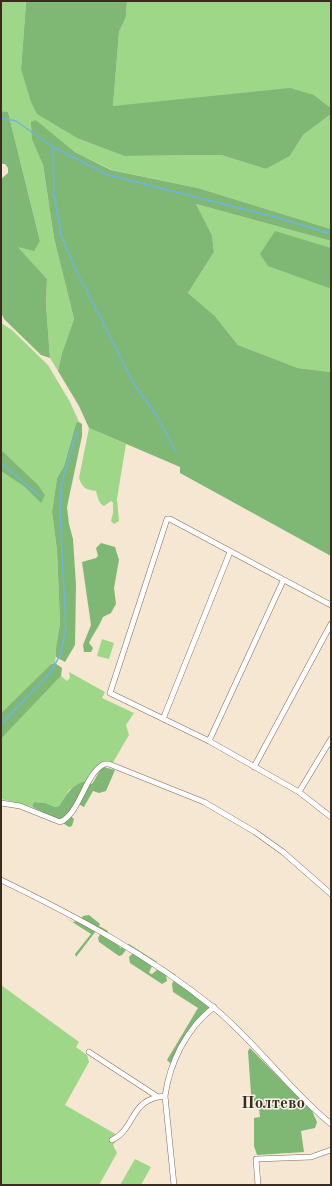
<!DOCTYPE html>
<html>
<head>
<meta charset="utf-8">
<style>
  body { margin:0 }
  #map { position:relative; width:332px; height:1186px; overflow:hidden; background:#f5e7d2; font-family:"Old Standard TT",serif }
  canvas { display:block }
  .frame { position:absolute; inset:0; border:2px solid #3b2a1e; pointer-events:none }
</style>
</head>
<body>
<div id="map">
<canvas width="332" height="1186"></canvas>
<div class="frame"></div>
</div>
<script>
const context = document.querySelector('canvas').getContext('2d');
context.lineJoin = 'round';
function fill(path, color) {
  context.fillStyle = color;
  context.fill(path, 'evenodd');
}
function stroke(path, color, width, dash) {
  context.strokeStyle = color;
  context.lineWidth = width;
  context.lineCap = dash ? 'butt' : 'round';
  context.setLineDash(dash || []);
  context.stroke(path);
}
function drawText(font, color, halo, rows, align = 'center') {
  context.font = font + ' "Old Standard TT",serif';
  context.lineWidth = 3;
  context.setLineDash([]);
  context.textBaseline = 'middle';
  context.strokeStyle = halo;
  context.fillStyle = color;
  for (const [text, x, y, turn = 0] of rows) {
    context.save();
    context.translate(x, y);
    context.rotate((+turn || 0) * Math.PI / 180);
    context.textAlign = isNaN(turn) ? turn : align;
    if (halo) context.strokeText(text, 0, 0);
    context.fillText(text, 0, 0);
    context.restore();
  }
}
fill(new Path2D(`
  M 1,1 L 28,1 L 26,3 L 21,69 L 79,139 L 124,156 L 221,155 L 266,169 L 290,156 L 303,135 L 331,114 L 331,229 L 198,188 L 112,170 L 75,152 L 36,120 L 32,140 L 43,165 L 54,238 L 74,319 L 62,353 L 58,371 L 50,358 L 46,304 L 47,279 L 17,246 L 40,241 L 8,112 L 1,111 Z
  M 127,1 L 331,1 L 331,108 L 314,95 L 113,106 L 119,32 L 126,17 Z
  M 196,204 L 331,241 L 331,372 L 298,368 L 238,345 L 215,316 L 188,293 L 214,252 L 212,235 Z
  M 1,323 L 12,330 L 48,365 L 70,402 L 79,422 L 76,423 L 64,466 L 57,478 L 52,512 L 57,551 L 60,624 L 55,663 L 51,664 L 1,713 Z
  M 89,428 L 126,444 L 117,499 L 119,521 L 114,524 L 111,521 L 113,513 L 113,503 L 111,501 L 104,506 C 98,503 98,497 96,491 C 87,490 82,488 79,478 Z
  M 102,639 L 114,643 L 109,659 L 97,656 Z
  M 69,672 L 105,692 L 102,698 L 134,713 L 126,725 L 129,735 L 112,764 L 103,762 L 95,768 L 86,781 L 69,790 L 59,806 L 55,807 L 46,803 L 34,802 L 32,807 L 1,799 L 1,739 L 61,676 L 67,681 L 70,678 Z
  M 1,985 L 79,1042 L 76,1047 L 87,1055 L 89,1062 L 65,1105 L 119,1136 L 113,1145 L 117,1153 L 99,1185 L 1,1185 Z
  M 135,1159 L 151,1167 L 141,1185 L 120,1185 Z`), '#9fd789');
fill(new Path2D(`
  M 28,1 L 127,1 L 126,17 L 119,32 L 113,106 L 290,88 L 314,95 L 331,108 L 331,114 L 303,135 L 290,156 L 266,169 L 221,155 L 124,156 L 79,139 L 37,114 L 31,102 L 21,69 L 26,3 Z
  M 1,111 L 8,112 L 40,241 L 34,251 L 18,247 L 47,279 L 46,304 L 50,358 L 41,355 L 4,319 L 1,312 L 1,179 L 8,173 L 8,168 L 5,164 L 1,164 Z
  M 36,120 L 75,152 L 111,170 L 198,188 L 331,229 L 331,241 L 196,204 L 212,235 L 214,252 L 188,293 L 215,316 L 238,345 L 298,368 L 331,372 L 331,556 L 180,473 L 180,467 L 89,428 L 79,406 L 58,371 L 62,353 L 74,319 L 54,238 L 43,165 L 32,140 L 31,122 Z
  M 275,231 L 331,248 L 331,286 L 329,288 L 268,266 L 260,254 Z
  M 79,422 L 82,424 L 82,436 L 67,507 L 69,524 L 73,539 L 76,585 L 75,645 L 65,662 L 56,657 L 56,649 L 60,624 L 57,551 L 52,512 L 57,478 L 64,466 L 76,423 Z
  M 1,450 L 38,485 L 45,495 L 41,503 L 25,487 L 1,471 Z
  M 101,543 L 115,547 L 119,560 L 114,588 L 116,604 L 111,613 L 103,617 C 99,627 93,634 89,643 L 93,648 L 91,652 L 84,652 L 83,645 L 91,625 L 82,562 L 96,558 L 98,556 L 96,548 Z
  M 55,663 L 62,668 L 61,676 L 1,739 L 1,713 L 51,664 Z
  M 104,767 L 115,770 L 106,791 L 99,793 L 93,791 L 84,807 L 75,802 L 68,814 L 74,819 L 72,826 L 69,827 L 58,820 L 32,807 L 34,802 L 46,803 L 55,807 L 59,806 C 66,795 72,784 86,781 L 92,784 L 101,769 Z
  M 89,915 L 100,924 L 99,926 L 108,931 L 105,937 L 119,945 L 120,948 L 129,944 L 157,962 L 152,966 L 149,973 L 152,974 L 162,966 L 176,975 L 174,976 L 166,975 L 167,981 L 162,984 L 130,963 L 129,957 L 132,954 L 131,951 L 126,950 L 122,955 L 119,956 L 99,942 L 98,938 L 101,933 L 96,931 L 76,957 L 75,954 L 91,934 L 66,918 L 73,922 L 81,920 L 83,916 Z
  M 174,980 L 209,1006 L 209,1009 L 170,1063 L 167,1060 L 198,1008 L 173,992 L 172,984 Z
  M 250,1048 L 312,1111 L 317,1122 L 315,1128 L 301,1131 L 304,1152 L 257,1155 L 254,1146 L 254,1118 L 260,1117 L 259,1108 L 252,1108 L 248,1051 Z`), '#7fb875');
stroke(new Path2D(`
  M 1,118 L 16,121 L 53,147 L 108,175 L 279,218 L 331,234
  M 53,147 L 54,195 L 61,235 L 76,270 L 135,386 L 157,416 L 176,452
  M 1,463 L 41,497
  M 1,724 L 51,672 L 60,655 L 66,628 L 60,513 L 61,486 L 77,431`), '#6db4e4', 1.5);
const minor = new Path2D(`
  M 331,605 L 170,519 L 167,519 L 110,693 L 209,741 L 299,792 L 331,817
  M 163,719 L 230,552
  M 209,741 L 283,581
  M 254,767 L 331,624
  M 299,792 L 331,739
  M 1,803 L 20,806 L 60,822 C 80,814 84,775 104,764 L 109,764 L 204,802 L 255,832 L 283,852 L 331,894
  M 1,880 C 75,916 149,955 213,1007 C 256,1042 288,1089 331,1124
  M 89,1052 L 158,1097 L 165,1096
  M 112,1140 C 134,1130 130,1103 158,1097
  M 174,1185 L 165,1096 C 170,1062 186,1029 214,1007
  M 258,1185 L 256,1159 L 311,1157 L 331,1150`);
stroke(minor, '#7c6c5d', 6);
stroke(minor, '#fff', 5);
drawText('bold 17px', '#3b2a1e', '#f7f3e8', [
  ["Полтево",273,1104]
]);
</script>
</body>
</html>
